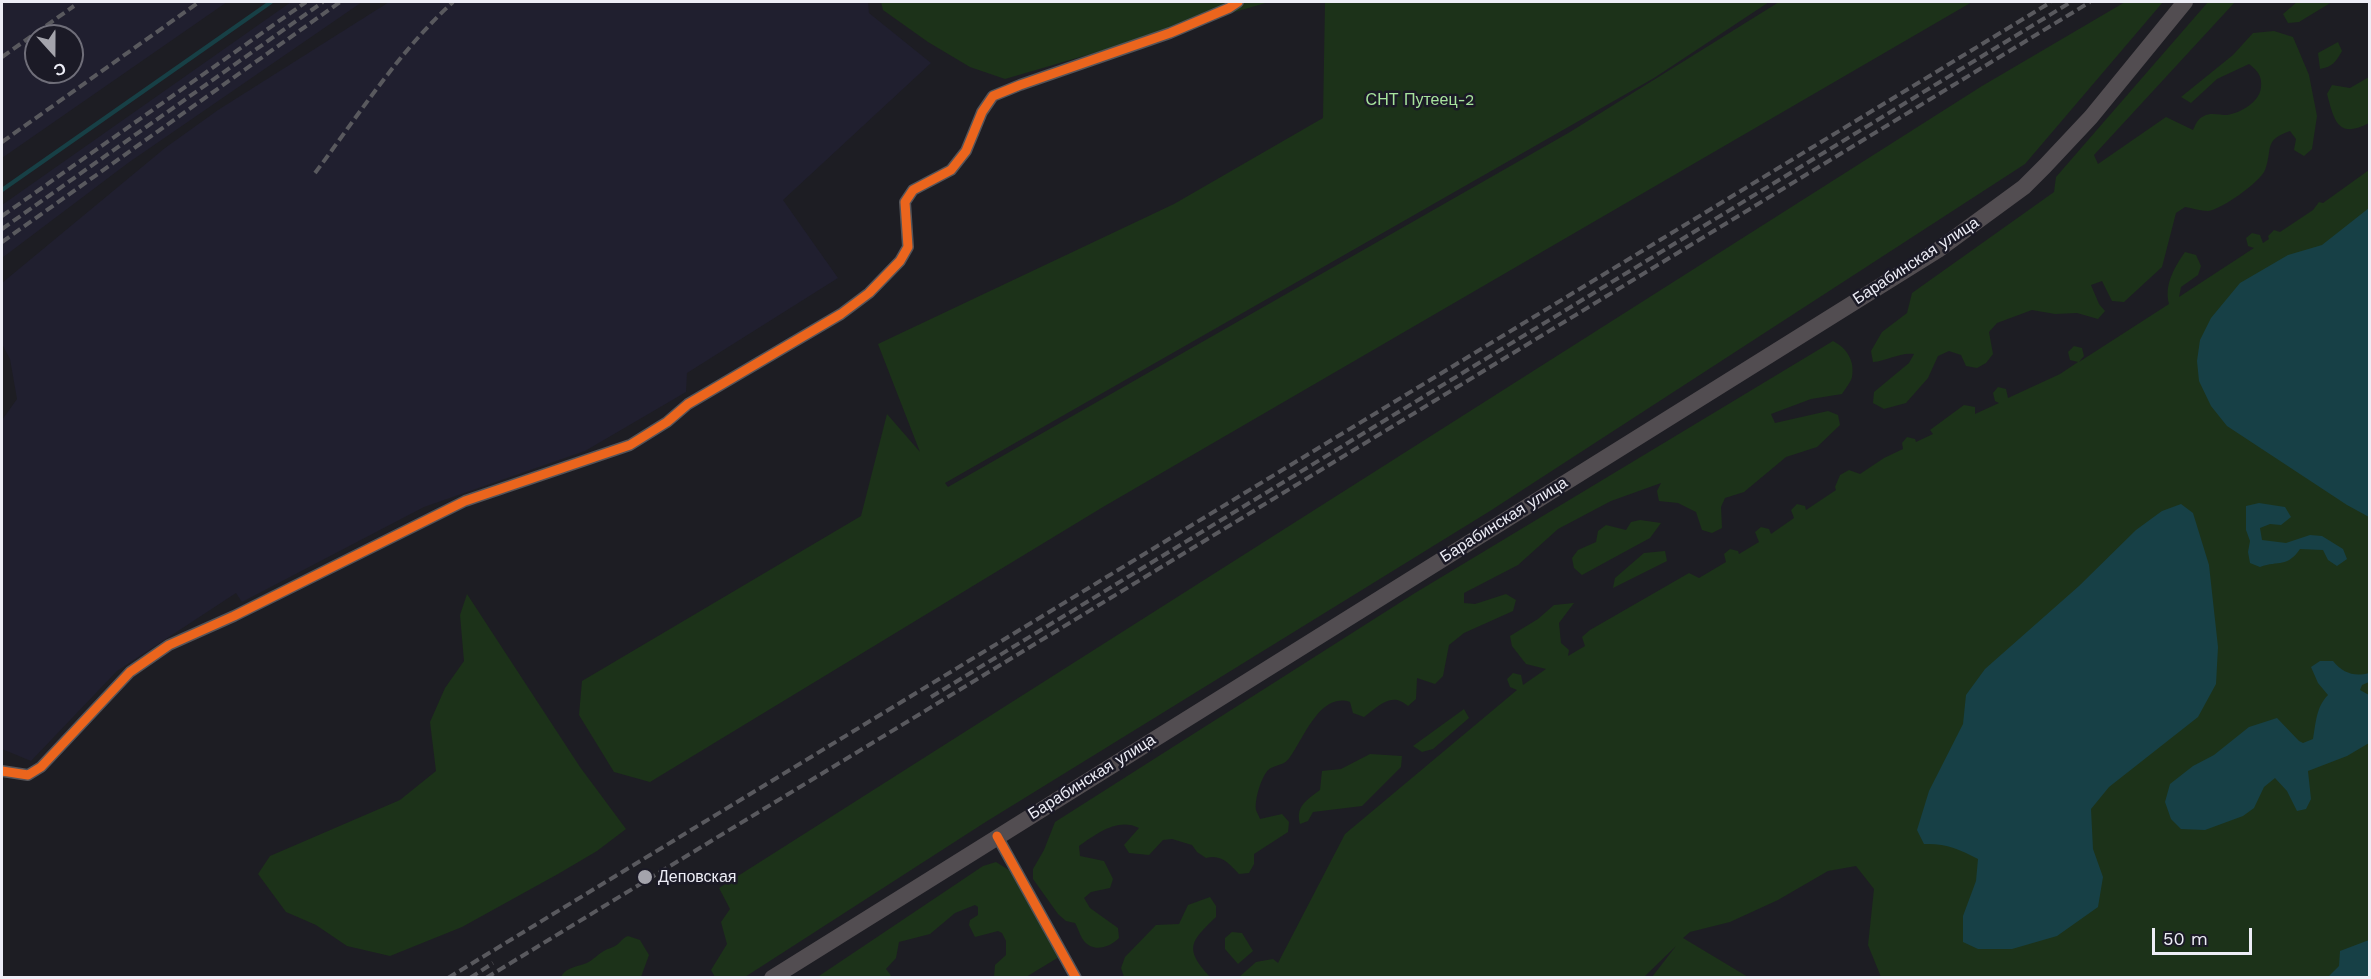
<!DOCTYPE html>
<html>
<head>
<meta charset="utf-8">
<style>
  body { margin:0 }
  #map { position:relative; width:2371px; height:979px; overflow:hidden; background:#1d1d23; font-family:"Work Sans",sans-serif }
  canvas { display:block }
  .frame { position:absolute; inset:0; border:3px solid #ededf6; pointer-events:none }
  .north { position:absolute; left:24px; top:24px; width:60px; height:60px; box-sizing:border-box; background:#1b1a26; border:2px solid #6f6e79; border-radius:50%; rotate:159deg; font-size:16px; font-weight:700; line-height:24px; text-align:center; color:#ededf6 }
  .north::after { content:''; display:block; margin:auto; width:21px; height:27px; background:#a4a4ac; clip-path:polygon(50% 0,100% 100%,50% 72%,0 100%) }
  .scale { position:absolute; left:2152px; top:928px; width:100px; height:27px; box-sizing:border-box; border:3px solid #ededf6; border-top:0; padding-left:8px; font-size:18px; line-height:21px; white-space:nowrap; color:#ededf6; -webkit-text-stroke:4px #1b1a26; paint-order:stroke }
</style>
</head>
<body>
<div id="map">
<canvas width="2371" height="979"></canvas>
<div class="frame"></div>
<div class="north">С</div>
<div class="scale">50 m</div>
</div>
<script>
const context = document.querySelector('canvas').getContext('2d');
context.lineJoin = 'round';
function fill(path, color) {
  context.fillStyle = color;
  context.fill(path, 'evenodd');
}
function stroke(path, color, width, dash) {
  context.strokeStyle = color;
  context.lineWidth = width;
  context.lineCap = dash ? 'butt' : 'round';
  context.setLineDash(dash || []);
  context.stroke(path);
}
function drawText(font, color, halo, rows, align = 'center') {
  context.font = font + ' "Work Sans",sans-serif';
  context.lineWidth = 5;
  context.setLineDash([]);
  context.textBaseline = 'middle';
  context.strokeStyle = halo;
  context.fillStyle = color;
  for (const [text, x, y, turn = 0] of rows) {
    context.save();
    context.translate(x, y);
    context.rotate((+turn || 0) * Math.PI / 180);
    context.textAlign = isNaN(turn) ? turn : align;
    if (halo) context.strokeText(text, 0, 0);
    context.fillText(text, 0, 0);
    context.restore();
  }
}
fill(new Path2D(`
  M 2,2 L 227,2 L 2,158 ZM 36,36 L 72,36 L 72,72 L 36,72 Z
  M 291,2 L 362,2 L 128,163 L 2,258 L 2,205 Z
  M 389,2 L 868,2 L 869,13 L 931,63 L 783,200 L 838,278 L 687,373 L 686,392 L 585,451 L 424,507 L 242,602 L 236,593 L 117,671 L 31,761 L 2,749 L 2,420 L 17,399 L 10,359 L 2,344 L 2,283 L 165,148 L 218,110 Z`), '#201f2f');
fill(new Path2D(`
  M 881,2 L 1269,2 L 1005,79 L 970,67 L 928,42 L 883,10 Z
  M 1325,2 L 1769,2 L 1654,78 L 945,483 L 948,487 L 1570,132 L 1779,2 L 1972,2 L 1103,507 L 650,782 L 614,772 L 579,715 L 582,681 L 861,516 L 887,414 L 920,452 L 878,344 L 1174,204 L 1323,118 Z
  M 2125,2 L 2163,2 L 2025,164 L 1490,511 L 984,823 L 745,977 L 715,977 L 711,970 L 727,944 L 721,922 L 730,909 L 719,888 L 1982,86 Z
  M 2208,2 L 2235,2 L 2094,155 L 2098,164 L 2166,117 L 2193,130 C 2196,124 2197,119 2204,116 C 2210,112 2220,115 2227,115 C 2240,113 2260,102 2261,87 C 2262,76 2258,71 2249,64 L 2217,79 L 2191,103 L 2181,97 L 2233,55 L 2253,33 L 2274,31 L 2293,37 L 2309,75 L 2317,116 L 2312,149 L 2304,156 L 2294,150 L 2296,139 L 2290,131 C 2263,140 2273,149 2265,170 C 2260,182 2221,210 2208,211 C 2201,211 2192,208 2185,207 L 2176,213 L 2162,267 L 2124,302 L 2112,301 L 2102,281 L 2091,285 L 2099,304 L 2105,311 L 2098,319 L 2077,313 L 2055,314 L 2032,310 L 1997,323 L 1989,332 L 1993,354 L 1986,363 L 1977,368 L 1966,366 L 1961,355 L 1949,351 L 1938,356 L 1928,378 L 1906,403 L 1884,409 L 1873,403 L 1874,392 L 1909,363 L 1914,354 C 1900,352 1887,361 1873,362 L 1871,351 L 1882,332 L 1907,313 L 1912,293 L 2054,192 L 2056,177 Z
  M 2297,2 L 2332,2 L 2299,22 L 2288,23 L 2283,14 Z
  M 2338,42 L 2342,51 C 2336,62 2332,67 2320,69 L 2318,53 Z
  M 2369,77 L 2369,123 C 2337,140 2334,119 2327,94 L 2332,85 L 2350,88 Z
  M 2369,170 L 2369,977 L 1881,977 L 1868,945 L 1874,889 L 1856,866 L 1828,871 L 1778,900 L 1730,922 L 1690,932 L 1683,938 L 1748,977 L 1652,977 L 1676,946 L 1644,977 L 1238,978 L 1256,962 L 1273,959 L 1278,963 L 1345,834 L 1517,690 L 1510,687 L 1507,679 L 1513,673 L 1521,675 L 1523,685 L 1546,669 L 1526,664 L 1512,646 L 1510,636 L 1538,619 L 1554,605 L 1574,603 L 1559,623 L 1561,643 L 1569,650 L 1568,656 L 1585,646 L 1582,637 L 1590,630 L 1689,573 L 1699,578 L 1726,562 L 1724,554 L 1730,549 L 1738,551 L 1739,554 L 1759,542 L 1755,532 L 1761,527 L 1769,529 L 1771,534 L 1794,518 L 1791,510 L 1797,504 L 1805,506 L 1806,510 L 1836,490 L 1835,487 L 1840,475 L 1849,470 L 1860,474 L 1884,458 L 1903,449 L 1902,443 L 1907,437 L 1915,439 L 1916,442 L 1933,434 L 1930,430 L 1964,405 L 1975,407 L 1975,414 L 1999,403 L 1995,401 L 1993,393 L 1998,387 L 2006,389 L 2008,398 L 2060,374 L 2078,362 L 2070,360 L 2068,352 L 2074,346 L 2082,348 L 2084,356 L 2079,362 L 2169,304 C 2164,285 2174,268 2185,252 L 2196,255 L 2201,266 L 2198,275 L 2181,287 L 2179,297 L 2254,248 L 2248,246 L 2246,238 L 2252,233 L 2260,235 L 2263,243 L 2269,239 L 2268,236 L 2274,230 L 2280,232 L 2313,210 L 2319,202 L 2323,203 Z
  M 1833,341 C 1847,348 1855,361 1852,377 C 1851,382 1845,389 1842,394 L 1811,399 L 1771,414 L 1775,423 L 1828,411 L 1838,415 L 1840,425 L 1817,447 L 1786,457 L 1744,492 L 1725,498 L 1721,507 L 1722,528 L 1712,533 L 1702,530 L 1696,512 L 1678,503 L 1659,501 L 1657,491 L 1661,483 L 1611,501 L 1558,529 L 1518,565 L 1464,593 L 1464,603 L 1475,604 L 1506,594 L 1516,600 L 1513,611 L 1464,633 L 1449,645 L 1443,676 L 1435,684 L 1417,678 L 1416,699 L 1408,706 C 1391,691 1379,706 1364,717 L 1353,713 L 1350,702 C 1320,692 1304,738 1290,757 C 1285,765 1279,764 1271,768 C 1262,772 1254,801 1256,810 C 1257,813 1259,816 1260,819 L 1282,814 L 1289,822 L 1288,832 L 1254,854 L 1254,864 L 1249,873 L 1239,874 C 1229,864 1222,854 1206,858 L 1197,852 L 1192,845 L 1172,839 L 1163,840 L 1149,855 L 1129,853 L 1124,845 L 1139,828 C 1118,817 1096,834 1079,846 L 1080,856 L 1104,861 L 1113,879 L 1110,888 L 1091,892 L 1084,898 L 1090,908 L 1118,928 L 1119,938 C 1110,947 1094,953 1084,941 C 1080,936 1078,928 1075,923 L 1066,921 L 1058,914 L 1033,879 L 1033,869 L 1044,850 L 1055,822 L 1415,593 Z
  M 1640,520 L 1661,523 L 1650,538 L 1582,575 L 1574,568 L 1572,558 L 1578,550 L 1596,542 L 1598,531 L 1606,525 L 1626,530 L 1631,522 Z
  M 1665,551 L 1667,561 L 1613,588 L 1615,578 L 1644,553 Z
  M 467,594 L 580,767 L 626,829 L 597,851 L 558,874 L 462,927 L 390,956 L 347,946 L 316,925 L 286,912 L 258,874 L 270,856 L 400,800 L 436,771 L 430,722 L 445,688 L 464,661 L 460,615 Z
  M 1464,709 L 1469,718 L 1433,749 L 1422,752 L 1413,746 Z
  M 1370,754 L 1402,756 L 1401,767 L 1362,806 L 1313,812 L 1308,821 L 1300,824 C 1295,806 1307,800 1320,790 L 1322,771 L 1341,769 Z
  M 996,862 L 1009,870 L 1059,957 L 1026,977 L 994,977 L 995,965 L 1006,955 L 1006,941 L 1002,933 L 998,931 L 975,937 L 969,925 L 970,920 L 978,915 L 978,907 L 975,905 L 955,913 L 930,934 L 899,942 L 896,958 L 886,969 L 892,977 L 816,978 L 983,866 Z
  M 1210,897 L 1216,906 L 1216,917 C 1191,941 1183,948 1210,977 L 1124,977 L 1121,968 L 1125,957 L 1156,925 L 1179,924 L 1188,905 Z
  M 1232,932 L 1242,933 L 1253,951 L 1238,964 L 1225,949 L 1225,938 Z
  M 628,936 L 640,940 L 649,955 L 641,977 L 561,977 C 568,964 583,968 593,959 C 602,952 602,951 613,947 C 619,945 622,938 628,936 Z`), '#1c3219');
fill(new Path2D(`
  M 2369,208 L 2369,517 L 2347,505 L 2227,426 L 2211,406 L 2199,381 L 2197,361 L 2200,340 L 2211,318 L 2240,283 L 2288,255 L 2322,245 Z
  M 2259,503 L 2285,507 L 2291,517 L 2281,525 L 2270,524 L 2260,528 L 2262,540 L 2286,543 L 2310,535 L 2322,536 L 2343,549 L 2347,559 L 2337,566 L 2328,560 L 2323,550 L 2300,549 C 2287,568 2279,560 2260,567 L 2250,563 L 2248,552 L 2250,541 L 2246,530 L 2246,506 Z
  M 2181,504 L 2193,513 L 2209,565 L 2218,647 L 2216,684 L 2198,717 L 2109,787 L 2091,809 L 2093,849 L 2103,877 L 2098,907 L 2057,936 L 2012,949 L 1978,949 L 1963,942 L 1963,916 L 1976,881 L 1978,859 C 1959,849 1945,843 1924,844 L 1917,830 L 1929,791 L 1963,724 L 1966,695 L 1985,669 L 2079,586 L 2136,530 L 2162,511 Z
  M 2320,661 L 2333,661 C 2343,673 2354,677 2369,673 L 2369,682 L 2362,685 L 2360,690 L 2369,695 L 2369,743 L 2347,756 L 2308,771 L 2311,799 L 2306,809 L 2297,811 L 2287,791 L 2275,778 L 2264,787 L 2254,808 L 2243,816 L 2205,830 L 2181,829 L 2171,819 L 2165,802 L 2170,784 L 2193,766 L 2214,755 L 2249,727 L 2277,718 L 2299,741 L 2303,743 L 2313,739 C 2316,723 2316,707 2328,695 L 2318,683 L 2311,667 Z
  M 2369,940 L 2369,977 L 2328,977 L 2339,966 L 2340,951 Z`), '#174046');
stroke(new Path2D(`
  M 2,190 L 271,2`), '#174046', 4);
stroke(new Path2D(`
  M 2,771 L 28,775 L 41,767 L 130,672 L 169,645 L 234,616 L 465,501 L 630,445 L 667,422 L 688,404 L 841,314 L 869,293 L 900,261 L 908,247 L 905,202 L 913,190 L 951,170 L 966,151 L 982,112 L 993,96 L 1020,85 L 1170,33 L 1229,8 L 1238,2
  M 997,836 L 1076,978`), '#545459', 12);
stroke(new Path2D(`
  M 772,978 L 1938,250 L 2024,187 L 2045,166 L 2091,117 L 2185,2`), '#524d51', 16);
stroke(new Path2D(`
  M 2,57 L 74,6
  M 2,142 L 199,2
  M 315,173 C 358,116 400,50 453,2
  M 2,216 L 306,2
  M 2,229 L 323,2
  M 2,242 L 340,2
  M 931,697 L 2071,2
  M 448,978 L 2051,2
  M 470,978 L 493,963
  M 486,978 L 2090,2`), '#59595e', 4, [9, 4.5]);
stroke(new Path2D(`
  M 2,771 L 28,775 L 41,767 L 130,672 L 169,645 L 234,616 L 465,501 L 630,445 L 667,422 L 688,404 L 841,314 L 869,293 L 900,261 L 908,247 L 905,202 L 913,190 L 951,170 L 966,151 L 982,112 L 993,96 L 1020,85 L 1170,33 L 1229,8 L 1238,2
  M 997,836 L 1076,978`), '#eb651d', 9);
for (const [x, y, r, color] of [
  [645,877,8,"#a4a4ac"]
]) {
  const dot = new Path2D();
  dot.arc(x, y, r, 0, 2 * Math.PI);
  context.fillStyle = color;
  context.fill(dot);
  stroke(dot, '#1b1a26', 2);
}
drawText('16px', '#a7e39d', '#1b1a26', [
  ["СНТ Путеец-2",1420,100]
]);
drawText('16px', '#ededf6', '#1b1a26', [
  ["Барабинская улица",1916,261,-33],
  ["Барабинская улица",1504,520,-32],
  ["Барабинская улица",1092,777,-32]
]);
drawText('16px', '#ededf6', '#1b1a26', [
  ["Деповская",658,877]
], 'left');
</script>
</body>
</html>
